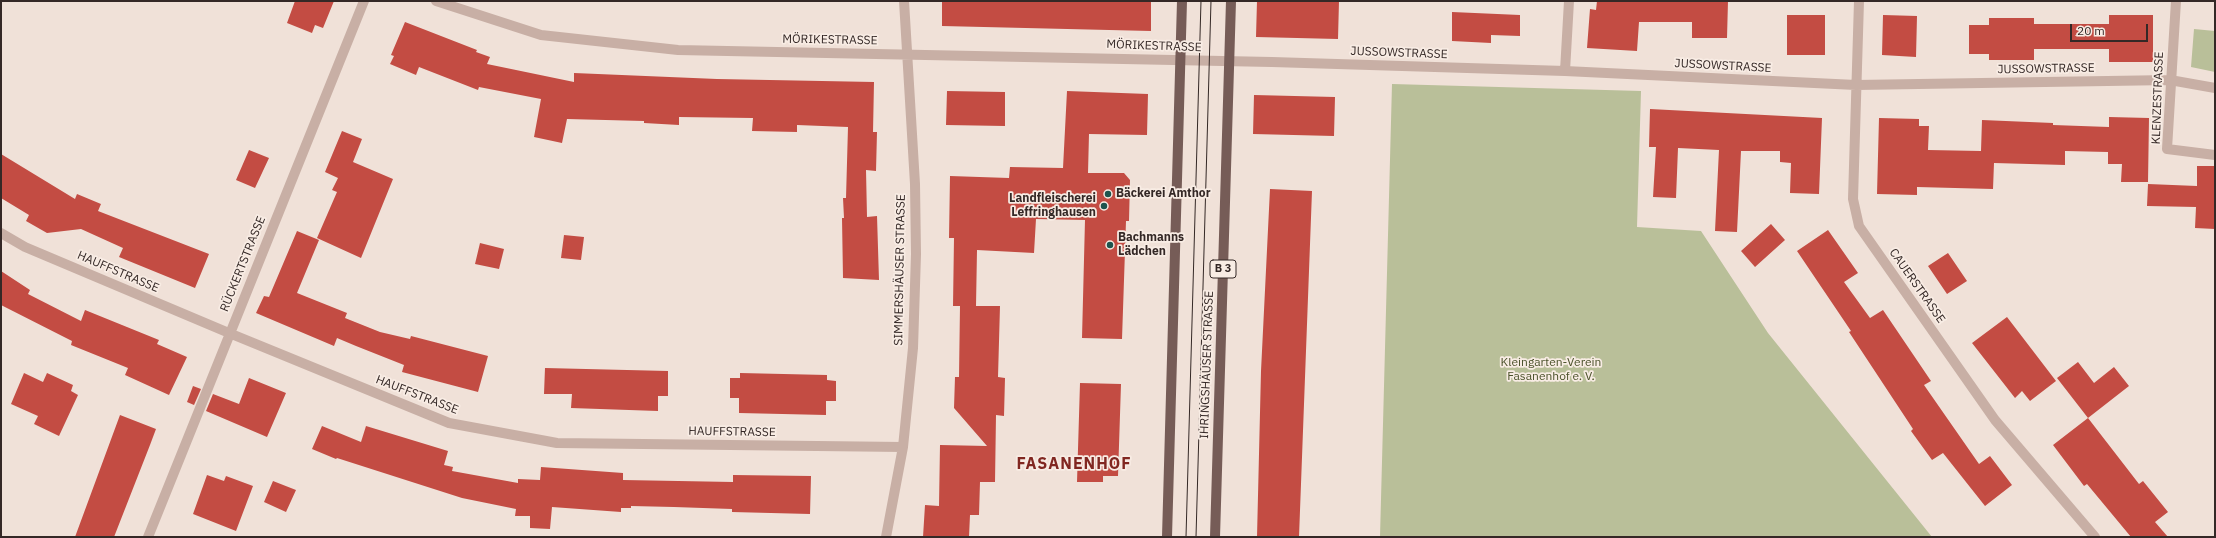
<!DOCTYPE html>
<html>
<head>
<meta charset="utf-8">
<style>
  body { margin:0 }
  #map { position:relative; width:2216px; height:538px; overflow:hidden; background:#f0e1d8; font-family:"IBM Plex Sans",sans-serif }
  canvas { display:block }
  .frame { position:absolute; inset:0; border:2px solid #342826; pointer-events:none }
  .scale { position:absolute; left:2070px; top:24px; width:78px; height:18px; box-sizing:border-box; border:2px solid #342826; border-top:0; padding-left:5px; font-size:12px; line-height:14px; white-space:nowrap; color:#342826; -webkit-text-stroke:3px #f8ece4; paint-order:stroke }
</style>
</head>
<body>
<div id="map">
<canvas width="2216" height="538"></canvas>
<div class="frame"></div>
<div class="scale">20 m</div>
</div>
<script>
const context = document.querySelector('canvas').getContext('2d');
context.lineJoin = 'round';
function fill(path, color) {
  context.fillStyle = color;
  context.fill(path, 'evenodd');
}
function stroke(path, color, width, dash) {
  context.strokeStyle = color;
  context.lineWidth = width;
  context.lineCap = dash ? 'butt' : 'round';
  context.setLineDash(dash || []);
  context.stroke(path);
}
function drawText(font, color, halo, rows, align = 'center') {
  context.font = font + ' "IBM Plex Sans",sans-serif';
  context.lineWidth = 3.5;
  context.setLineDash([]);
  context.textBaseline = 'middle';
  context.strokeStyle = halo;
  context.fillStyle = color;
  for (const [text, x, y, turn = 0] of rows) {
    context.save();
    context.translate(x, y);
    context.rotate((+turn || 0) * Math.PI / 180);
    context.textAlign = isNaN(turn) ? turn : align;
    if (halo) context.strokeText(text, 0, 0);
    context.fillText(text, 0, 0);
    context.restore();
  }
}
fill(new Path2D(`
  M 2194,29 L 2215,31 L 2215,72 L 2191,67 Z
  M 1392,84 L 1641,91 L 1637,227 L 1701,231 L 1768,333 L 1932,537 L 1380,537 Z`), '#b9bf99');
fill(new Path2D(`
  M 295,1 L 334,1 L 323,28 L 315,25 L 312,33 L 287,23 Z
  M 942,1 L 1151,1 L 1151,31 L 942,26 Z
  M 1257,1 L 1339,1 L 1338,39 L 1256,37 Z
  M 1597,1 L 1728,1 L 1727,38 L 1692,38 L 1692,22 L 1639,22 L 1637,51 L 1587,48 L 1590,9 L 1596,10 Z
  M 1452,12 L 1520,15 L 1520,36 L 1491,35 L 1491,43 L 1452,41 Z
  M 1787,15 L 1825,15 L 1825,55 L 1787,55 Z
  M 1883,15 L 1917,16 L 1916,57 L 1882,55 Z
  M 2109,15 L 2153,15 L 2153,62 L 2109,62 L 2109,49 L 2034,49 L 2034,60 L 1989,60 L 1989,54 L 1969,54 L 1969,25 L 1989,25 L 1989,18 L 2034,18 L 2034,24 L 2109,24 Z
  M 405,22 L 477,50 L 476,52 L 490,57 L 487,64 L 574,82 L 574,73 L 717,79 L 874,82 L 873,132 L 877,132 L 876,171 L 866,170 L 867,217 L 877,216 L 879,280 L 843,278 L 842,218 L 844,218 L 843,198 L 846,198 L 848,127 L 797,125 L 797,132 L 752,131 L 753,118 L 679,117 L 679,125 L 644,123 L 644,121 L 567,119 L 562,143 L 534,137 L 541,99 L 479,87 L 478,90 L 419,67 L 416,75 L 390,64 L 394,56 L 391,55 Z
  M 947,91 L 1005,92 L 1005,126 L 946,125 Z
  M 1067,91 L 1148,94 L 1147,135 L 1089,134 L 1088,173 L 1124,173 L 1130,180 L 1129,221 L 1126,221 L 1122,339 L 1082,338 L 1085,220 L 1036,219 L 1034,253 L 977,250 L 976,306 L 953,306 L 954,238 L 949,238 L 950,176 L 1009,178 L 1010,167 L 1063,168 Z
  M 1254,95 L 1335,97 L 1334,136 L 1253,134 Z
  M 1650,109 L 1822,118 L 1819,194 L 1790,193 L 1791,163 L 1780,162 L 1780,151 L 1741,151 L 1737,232 L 1715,231 L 1719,150 L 1678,148 L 1676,198 L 1653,197 L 1656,147 L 1649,147 Z
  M 2109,117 L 2149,118 L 2148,182 L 2121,182 L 2122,164 L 2108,164 L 2108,152 L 2065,151 L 2065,165 L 1994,163 L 1993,189 L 1917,187 L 1917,195 L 1877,194 L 1879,118 L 1919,119 L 1919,126 L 1929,126 L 1928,150 L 1981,151 L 1982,120 L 2053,123 L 2053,125 L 2109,127 Z
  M 342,131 L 362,139 L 353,162 L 393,179 L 361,258 L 317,238 L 337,192 L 332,190 L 338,178 L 325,172 Z
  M 249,150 L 269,158 L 255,188 L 236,180 Z
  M 1,154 L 75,199 L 77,194 L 101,204 L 98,211 L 209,254 L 195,288 L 119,257 L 123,248 L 81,229 L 47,233 L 26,221 L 29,215 L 1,198 Z
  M 2197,166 L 2215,166 L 2215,229 L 2195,228 L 2196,207 L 2147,206 L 2148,184 L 2197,186 Z
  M 1270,189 L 1312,191 L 1299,537 L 1257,537 L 1261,371 Z
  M 1771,224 L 1785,240 L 1755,267 L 1741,251 Z
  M 1828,230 L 1858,273 L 1844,282 L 1870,318 L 1883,310 L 1931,381 L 1924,385 L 1979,464 L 1990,456 L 2012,485 L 1985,506 L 1943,453 L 1932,460 L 1911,431 L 1913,429 L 1849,332 L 1851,331 L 1797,251 Z
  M 297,231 L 319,240 L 297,293 L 347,313 L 345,318 L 380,332 L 410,339 L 411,336 L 488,356 L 478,392 L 402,372 L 404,365 L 356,346 L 337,338 L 334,346 L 256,313 L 264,296 L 269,297 Z
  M 564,235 L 584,237 L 581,260 L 561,258 Z
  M 480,243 L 504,249 L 499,269 L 475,264 Z
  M 1948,253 L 1967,281 L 1947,294 L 1928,266 Z
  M 1,271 L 30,290 L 28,294 L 81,321 L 85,310 L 159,340 L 157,344 L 187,357 L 169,395 L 125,375 L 128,368 L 71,345 L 72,341 L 1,305 Z
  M 960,306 L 1000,306 L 998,377 L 1005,378 L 1004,416 L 996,415 L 995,482 L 980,482 L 979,515 L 970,515 L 969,537 L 923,537 L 925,505 L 939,506 L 940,445 L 987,446 L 954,408 L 955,377 L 959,377 Z
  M 2007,317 L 2056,381 L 2030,401 L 2022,391 L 2015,398 L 1972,343 Z
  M 2078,362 L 2094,383 L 2114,367 L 2129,386 L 2088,418 L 2057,378 Z
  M 545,368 L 668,371 L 668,396 L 658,396 L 658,411 L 571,408 L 572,394 L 544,394 Z
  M 24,373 L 43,382 L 47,373 L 73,385 L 71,391 L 78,395 L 59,436 L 34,424 L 38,416 L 11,404 Z
  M 740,373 L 827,375 L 827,380 L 836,381 L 836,401 L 826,401 L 826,415 L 739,413 L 739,398 L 730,398 L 730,378 L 740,378 Z
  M 249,378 L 286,393 L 267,437 L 206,411 L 213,394 L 239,404 Z
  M 1080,383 L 1121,384 L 1118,476 L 1103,476 L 1103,482 L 1077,482 Z
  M 193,386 L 201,389 L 194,405 L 187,402 Z
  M 120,415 L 156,429 L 150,445 L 114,537 L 75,537 Z
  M 2088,418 L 2139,484 L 2143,481 L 2168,512 L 2155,522 L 2168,537 L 2131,537 L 2087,484 L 2084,486 L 2053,445 Z
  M 322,426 L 361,442 L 366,426 L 448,451 L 444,465 L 453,467 L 452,471 L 518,483 L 518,479 L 540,480 L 541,467 L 623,473 L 623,480 L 733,482 L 733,475 L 811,476 L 810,514 L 732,512 L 732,509 L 674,507 L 631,506 L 631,508 L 621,508 L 621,512 L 552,507 L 550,529 L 530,528 L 530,516 L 515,516 L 516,509 L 462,498 L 337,458 L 336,459 L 312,449 Z
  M 207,475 L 224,481 L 226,476 L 253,486 L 236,531 L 193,514 Z
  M 273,481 L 296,490 L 286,512 L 264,502 Z`), '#c34c43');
stroke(new Path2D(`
  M 436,1 L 541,35 L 678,50 L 1272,62 L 1565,71 L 1856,85 L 2170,80 L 2215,88
  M 1859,1 L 1853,199 L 1859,226 L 1995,420 L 2095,537
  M 2176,1 L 2167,149 L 2215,155
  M 1565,71 L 1569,1
  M 1,233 L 25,247 L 229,333 L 449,423 L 557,443 L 903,447
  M 148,537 L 364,1
  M 886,537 L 903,447 L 913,348 L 916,254 L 915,184 L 904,1`), '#c8afa5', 10);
stroke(new Path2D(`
  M 1167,537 L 1182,1
  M 1215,537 L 1231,1`), '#765c57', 10);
stroke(new Path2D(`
  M 1186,537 L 1201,1
  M 1196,537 L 1211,1`), '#342826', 1);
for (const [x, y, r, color] of [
  [1108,194,4,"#1d544e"],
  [1104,206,4,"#1d544e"],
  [1110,245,4,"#1d544e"]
]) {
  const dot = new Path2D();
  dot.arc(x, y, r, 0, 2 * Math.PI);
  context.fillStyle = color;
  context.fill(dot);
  stroke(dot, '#f8ece4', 1.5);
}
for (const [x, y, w] of [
  [1223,269,26]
]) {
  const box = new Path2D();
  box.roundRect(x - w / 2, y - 9, w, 18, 3);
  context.fillStyle = '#f8ece4';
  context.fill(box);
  stroke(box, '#342826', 1);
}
drawText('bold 11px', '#342826', null, [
  ["B 3",1223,269]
]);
drawText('12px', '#342826', '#f8ece4', [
  ["MÖRIKESTRASSE",830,40,1],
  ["MÖRIKESTRASSE",1154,46,2],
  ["JUSSOWSTRASSE",1399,53,2],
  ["JUSSOWSTRASSE",1723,66,3],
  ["JUSSOWSTRASSE",2046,69,-1],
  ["KLENZESTRASSE",2158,98,-88],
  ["RÜCKERTSTRASSE",243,264,-68],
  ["SIMMERSHÄUSER STRASSE",900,270,-89],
  ["HAUFFSTRASSE",118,272,23],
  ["CAUERSTRASSE",1917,286,55],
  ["IHRINGSHÄUSER STRASSE",1207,365,-88],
  ["HAUFFSTRASSE",417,395,21],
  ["HAUFFSTRASSE",732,432,1]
]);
drawText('bold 12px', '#342826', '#f8ece4', [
  ["Bäckerei Amthor",1116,194],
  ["Landfleischerei",1096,199,"right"],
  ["Leffringhausen",1096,213,"right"],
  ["Bachmanns",1118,238],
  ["Lädchen",1118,252]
], 'left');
drawText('12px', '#4a512a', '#f8ece4', [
  ["Kleingarten-Verein",1551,363],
  ["Fasanenhof e. V.",1551,377]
]);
context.letterSpacing = '1px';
drawText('bold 16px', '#812721', '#f8ece4', [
  ["FASANENHOF",1074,464]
]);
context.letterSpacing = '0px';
</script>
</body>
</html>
